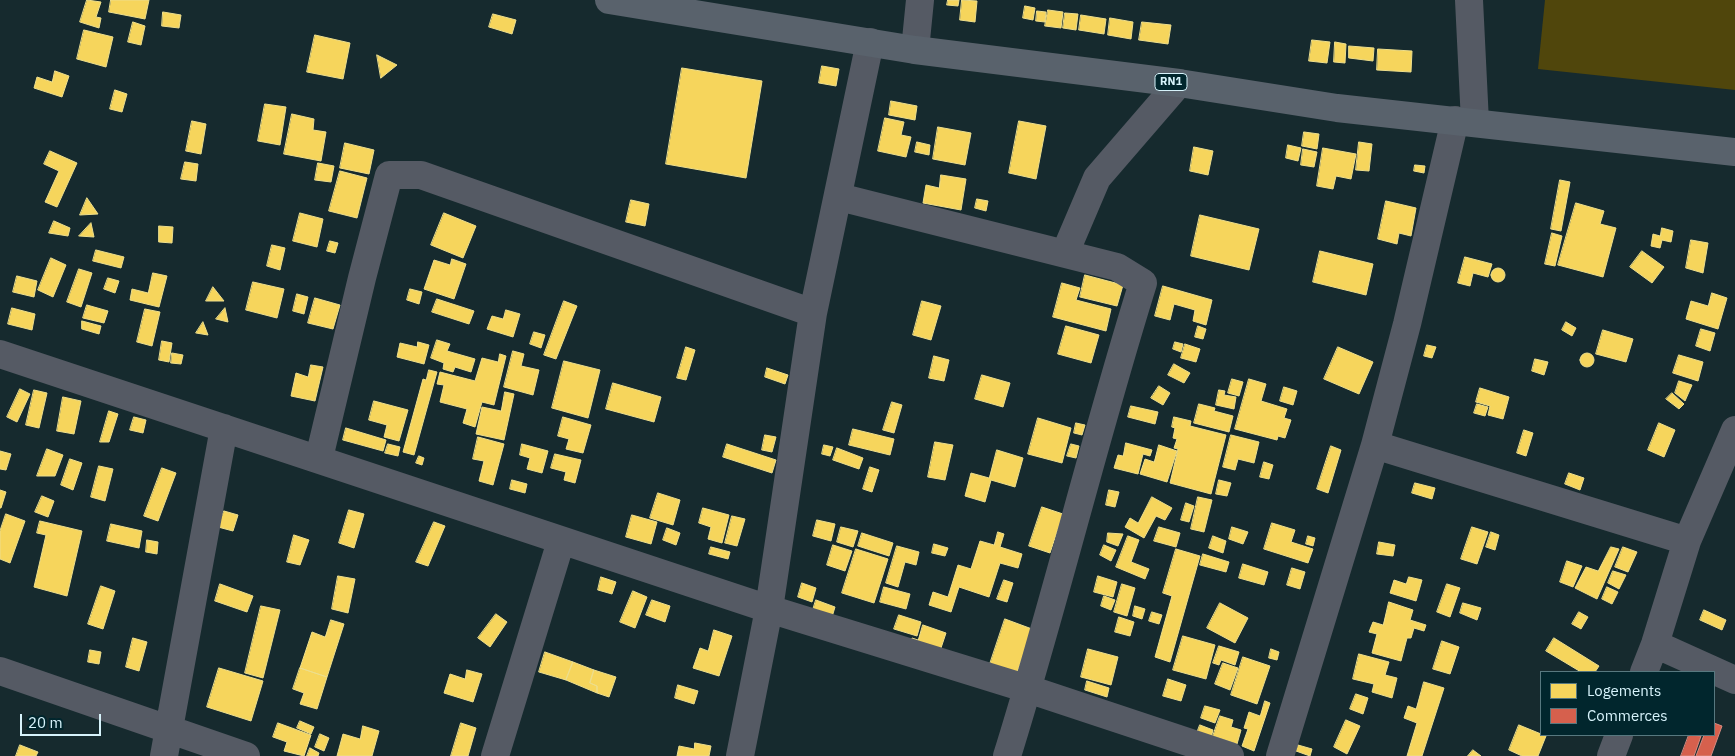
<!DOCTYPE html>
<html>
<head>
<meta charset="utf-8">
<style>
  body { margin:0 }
  #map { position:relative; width:1735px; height:756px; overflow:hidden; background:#162a2e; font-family:"IBM Plex Sans",sans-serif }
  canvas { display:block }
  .legend { position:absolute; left:1540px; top:671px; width:175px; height:65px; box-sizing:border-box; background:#01262d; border:1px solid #57787f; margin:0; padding:6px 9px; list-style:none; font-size:15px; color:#d7f3fb }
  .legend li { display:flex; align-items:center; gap:10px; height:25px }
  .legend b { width:25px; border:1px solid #57787f }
  .scale { position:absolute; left:20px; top:714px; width:81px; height:22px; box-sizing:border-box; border:2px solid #d7f3fb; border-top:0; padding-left:6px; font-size:15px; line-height:18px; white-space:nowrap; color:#d7f3fb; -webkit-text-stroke:4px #01262d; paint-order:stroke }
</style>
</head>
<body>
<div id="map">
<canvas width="1735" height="756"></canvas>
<ul class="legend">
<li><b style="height:14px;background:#f6d55c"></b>Logements</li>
<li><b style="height:14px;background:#d6604d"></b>Commerces</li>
</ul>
<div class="scale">20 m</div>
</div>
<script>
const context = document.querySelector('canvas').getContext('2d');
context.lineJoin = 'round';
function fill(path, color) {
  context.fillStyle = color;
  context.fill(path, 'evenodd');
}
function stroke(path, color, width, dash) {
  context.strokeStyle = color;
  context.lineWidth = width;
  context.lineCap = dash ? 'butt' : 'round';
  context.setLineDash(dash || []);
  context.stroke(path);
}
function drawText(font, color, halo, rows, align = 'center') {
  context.font = font + ' "IBM Plex Sans",sans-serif';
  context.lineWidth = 5;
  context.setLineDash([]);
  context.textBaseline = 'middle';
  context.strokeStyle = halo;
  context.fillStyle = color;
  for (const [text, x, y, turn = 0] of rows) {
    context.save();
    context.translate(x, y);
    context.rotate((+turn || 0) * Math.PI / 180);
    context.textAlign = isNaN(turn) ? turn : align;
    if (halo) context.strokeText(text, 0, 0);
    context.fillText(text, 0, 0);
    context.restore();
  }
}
fill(new Path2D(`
  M 1545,0 L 1735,0 L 1735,90 L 1538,69 Z`), '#50460c');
const homes = new Path2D(`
  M 87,0 L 101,2 L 96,17 L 101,18 L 99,28 L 80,22 Z
  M 111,0 L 149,0 L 145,19 L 109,12 Z
  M 948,0 L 959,0 L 958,6 L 947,5 Z
  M 962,0 L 977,1 L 975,22 L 960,20 Z
  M 1025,6 L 1035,8 L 1033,20 L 1023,18 Z
  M 1048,10 L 1063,12 L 1061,28 L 1045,26 Z
  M 1037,11 L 1046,12 L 1045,22 L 1036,21 Z
  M 163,12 L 181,15 L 179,28 L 162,26 Z
  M 1065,13 L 1078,14 L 1076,30 L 1063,28 Z
  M 493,14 L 516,20 L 512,34 L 489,27 Z
  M 1081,15 L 1106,19 L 1104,34 L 1079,30 Z
  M 1110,18 L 1133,22 L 1131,39 L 1108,35 Z
  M 133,22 L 145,26 L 141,45 L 128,42 Z
  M 1142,22 L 1171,25 L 1168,44 L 1139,40 Z
  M 84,30 L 113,37 L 106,67 L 77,59 Z
  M 315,35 L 350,43 L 343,79 L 307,72 Z
  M 1312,40 L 1330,42 L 1327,63 L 1309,61 Z
  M 1335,42 L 1346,44 L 1345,63 L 1334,62 Z
  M 1349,46 L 1374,48 L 1373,61 L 1349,58 Z
  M 1378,49 L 1412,51 L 1411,72 L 1377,70 Z
  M 377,55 L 397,65 L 381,78 Z
  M 822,66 L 839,69 L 836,86 L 819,83 Z
  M 682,68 L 762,81 L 746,178 L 666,164 Z
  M 55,71 L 69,76 L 62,97 L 34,88 L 37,77 L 52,82 Z
  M 115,90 L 127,94 L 122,112 L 110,109 Z
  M 891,101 L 917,106 L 915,120 L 889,115 Z
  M 265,104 L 286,107 L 280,145 L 258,141 Z
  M 292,114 L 314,119 L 313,130 L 326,132 L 321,161 L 284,154 Z
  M 885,118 L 904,122 L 901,135 L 911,137 L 906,157 L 878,151 Z
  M 192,121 L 206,124 L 201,154 L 186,151 Z
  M 1019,121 L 1046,126 L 1036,179 L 1009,173 Z
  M 938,127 L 971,133 L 965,165 L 933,159 Z
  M 1304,132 L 1319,134 L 1317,149 L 1302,146 Z
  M 917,142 L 930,145 L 929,155 L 915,152 Z
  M 1359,142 L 1372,144 L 1369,171 L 1356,170 Z
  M 345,143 L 374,150 L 369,174 L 340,168 Z
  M 1288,145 L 1301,148 L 1298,161 L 1286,158 Z
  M 1194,147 L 1213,151 L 1208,175 L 1190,171 Z
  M 1323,148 L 1356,154 L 1351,179 L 1336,176 L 1333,189 L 1317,186 Z
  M 1303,149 L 1317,152 L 1314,167 L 1301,165 Z
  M 50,151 L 77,163 L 57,207 L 45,202 L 59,171 L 44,164 Z
  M 185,162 L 198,164 L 196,181 L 181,179 Z
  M 318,163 L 334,166 L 331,182 L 315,180 Z
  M 1415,165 L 1425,166 L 1424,173 L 1414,171 Z
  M 340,171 L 367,178 L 357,218 L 329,211 Z
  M 941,175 L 966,179 L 961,210 L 923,203 L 926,185 L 939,188 Z
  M 1560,180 L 1570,182 L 1561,231 L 1551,229 Z
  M 87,198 L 98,214 L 80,215 Z
  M 977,199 L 988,201 L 986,211 L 975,208 Z
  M 631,200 L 649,204 L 645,226 L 626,222 Z
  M 1386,201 L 1416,208 L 1411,236 L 1399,233 L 1397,244 L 1378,239 Z
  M 1576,203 L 1604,211 L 1600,224 L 1616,228 L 1603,277 L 1558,265 Z
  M 300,213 L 323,219 L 317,247 L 293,241 Z
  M 444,213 L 476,226 L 463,258 L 431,245 Z
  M 1200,215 L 1259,229 L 1249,270 L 1191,256 Z
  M 54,221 L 70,228 L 68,236 L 49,233 Z
  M 91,223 L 94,237 L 79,236 Z
  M 159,226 L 173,227 L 172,243 L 159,242 Z
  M 1662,228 L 1673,231 L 1671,242 L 1662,240 L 1660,248 L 1651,246 L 1653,234 L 1660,236 Z
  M 1552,233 L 1562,236 L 1555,266 L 1545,264 Z
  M 1691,240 L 1708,243 L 1703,273 L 1686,268 Z
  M 330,241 L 338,243 L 335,253 L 327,251 Z
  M 272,245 L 285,248 L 280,270 L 267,266 Z
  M 96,250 L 124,257 L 121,268 L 93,261 Z
  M 1320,251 L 1373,264 L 1366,295 L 1313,282 Z
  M 1642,251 L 1664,267 L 1652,283 L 1630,267 Z
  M 1465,257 L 1492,264 L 1488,277 L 1473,273 L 1470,286 L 1458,283 Z
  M 51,258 L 66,265 L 53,297 L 38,290 Z
  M 452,259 L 466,264 L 454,299 L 424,289 L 434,260 L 450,265 Z
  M1491 275a7 7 0 1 1 14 0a7 7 0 1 1-14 0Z
  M 79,269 L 92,273 L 81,307 L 67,302 Z
  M 153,273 L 167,276 L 159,307 L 130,300 L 132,289 L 148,293 Z
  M 1085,275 L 1123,285 L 1117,306 L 1080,297 Z
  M 17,276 L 37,281 L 34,297 L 13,292 Z
  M 108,278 L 119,281 L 115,293 L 104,289 Z
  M 253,282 L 284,289 L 277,318 L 246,310 Z
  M 1062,283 L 1080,288 L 1076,300 L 1111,309 L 1106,331 L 1053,317 Z
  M 1163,286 L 1212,300 L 1206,325 L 1193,321 L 1195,310 L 1174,304 L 1170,320 L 1155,316 Z
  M 213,287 L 224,301 L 206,301 Z
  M 410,289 L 422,292 L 419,304 L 407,300 Z
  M 1712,293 L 1727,298 L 1718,329 L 1686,319 L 1691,301 L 1708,306 Z
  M 297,294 L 308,297 L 304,314 L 293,311 Z
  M 315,298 L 340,305 L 333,329 L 308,323 Z
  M 437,299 L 474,311 L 469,324 L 432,312 Z
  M 564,301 L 577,306 L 556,359 L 544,355 Z
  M 922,301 L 941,306 L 931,340 L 913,335 Z
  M 87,305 L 108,311 L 104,323 L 83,318 Z
  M 12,308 L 35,314 L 32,330 L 8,324 Z
  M 225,308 L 228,322 L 216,319 Z
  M 145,309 L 160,312 L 152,346 L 137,342 Z
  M 506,310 L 520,314 L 513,337 L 487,329 L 492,316 L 503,319 Z
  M 82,321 L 101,326 L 99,334 L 82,329 Z
  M 203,322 L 208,335 L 196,333 Z
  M 1566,322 L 1576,328 L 1572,336 L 1562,330 Z
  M 1066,326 L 1099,335 L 1091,363 L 1058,354 Z
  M 1198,326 L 1206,329 L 1203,339 L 1195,337 Z
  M 1701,329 L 1715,333 L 1710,351 L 1696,346 Z
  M 1603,330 L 1633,339 L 1626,362 L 1596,354 Z
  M 534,332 L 545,335 L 541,348 L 530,344 Z
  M 437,340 L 450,344 L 447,351 L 475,359 L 471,372 L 455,367 L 453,372 L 443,369 L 444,363 L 431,358 Z
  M 162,341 L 172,343 L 169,362 L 159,360 Z
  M 418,342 L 429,345 L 424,364 L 397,357 L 400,343 L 417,347 Z
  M 1175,342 L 1183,344 L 1181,352 L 1173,349 Z
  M 1185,344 L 1200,349 L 1196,362 L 1181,358 Z
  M 1427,345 L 1436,347 L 1432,358 L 1424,356 Z
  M 686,347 L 695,350 L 686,380 L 677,378 Z
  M 1338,347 L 1373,362 L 1359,394 L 1324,379 Z
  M 513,351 L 524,354 L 521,366 L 539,370 L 533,395 L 504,387 Z
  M 172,353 L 183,355 L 181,364 L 171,363 Z
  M1580 360a7 7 0 1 1 14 0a7 7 0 1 1-14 0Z
  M 500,354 L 506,356 L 494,405 L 482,402 L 475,427 L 463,423 L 467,409 L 440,402 L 444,385 L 437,384 L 440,372 L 475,381 L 482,358 L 498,362 Z
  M 1679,355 L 1703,362 L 1698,381 L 1673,373 Z
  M 934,356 L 949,360 L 944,381 L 929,378 Z
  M 1535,359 L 1548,362 L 1544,375 L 1532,371 Z
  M 564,361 L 600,370 L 588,418 L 552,408 Z
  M 1174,364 L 1190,373 L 1184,383 L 1168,375 Z
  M 311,365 L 323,367 L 315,401 L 291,396 L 296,373 L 308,377 Z
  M 767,368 L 788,375 L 785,384 L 765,377 Z
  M 429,370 L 437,372 L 414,455 L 403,452 L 423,379 L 426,380 Z
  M 982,375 L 1010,383 L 1003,407 L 975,399 Z
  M 1232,379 L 1243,382 L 1239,396 L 1228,393 Z
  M 1249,379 L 1266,384 L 1261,401 L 1287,409 L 1284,418 L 1291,420 L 1285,438 L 1278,436 L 1277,440 L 1235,429 Z
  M 1679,381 L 1692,385 L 1685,401 L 1675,393 Z
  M 613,383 L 661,397 L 654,422 L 606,409 Z
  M 1159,386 L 1170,393 L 1163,405 L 1151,398 Z
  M 1284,387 L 1297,391 L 1293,405 L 1280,401 Z
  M 1480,388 L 1509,397 L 1503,419 L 1488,415 L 1490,406 L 1476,402 Z
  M 20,389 L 30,394 L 17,422 L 7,417 Z
  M 34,390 L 47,393 L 39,428 L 26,425 Z
  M 1219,390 L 1225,391 L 1224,395 L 1236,397 L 1234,409 L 1216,405 Z
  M 505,392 L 514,394 L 504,440 L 476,434 L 482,407 L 501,411 Z
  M 1672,393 L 1684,404 L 1679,409 L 1666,399 Z
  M 63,397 L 81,401 L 74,434 L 57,431 Z
  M 374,401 L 408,410 L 399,441 L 384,437 L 387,425 L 369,420 Z
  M 892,402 L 902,405 L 894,433 L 883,430 Z
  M 1199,404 L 1215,408 L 1214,411 L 1233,416 L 1229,432 L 1194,423 Z
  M 1477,404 L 1488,407 L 1485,416 L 1474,413 Z
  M 1131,406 L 1158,412 L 1155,424 L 1128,417 Z
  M 109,411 L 118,414 L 109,442 L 100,442 Z
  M 134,417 L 146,420 L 143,433 L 130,430 Z
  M 563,417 L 591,425 L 583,453 L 566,449 L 569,439 L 558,436 Z
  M 1174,417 L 1191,421 L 1190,426 L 1226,435 L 1211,494 L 1170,483 L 1178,449 L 1174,448 L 1177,439 L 1173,438 L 1175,428 L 1172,427 Z
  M 1038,418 L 1071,428 L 1062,463 L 1028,454 Z
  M 1076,423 L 1085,425 L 1082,435 L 1074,433 Z
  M 1659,423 L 1675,430 L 1664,457 L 1648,450 Z
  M 346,428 L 386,440 L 383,451 L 343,440 Z
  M 853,429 L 894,439 L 890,455 L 849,445 Z
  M 1524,430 L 1533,433 L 1526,456 L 1517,453 Z
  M 765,435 L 776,437 L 772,452 L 762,450 Z
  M 1231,435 L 1259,442 L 1254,463 L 1238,459 L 1235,470 L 1223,467 Z
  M 478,437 L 504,444 L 493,485 L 479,481 L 484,461 L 473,459 Z
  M 935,442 L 953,445 L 945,480 L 928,477 Z
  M 1126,443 L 1152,450 L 1150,456 L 1143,454 L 1138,474 L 1114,468 L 1118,455 L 1123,456 Z
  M 388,444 L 400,447 L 398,456 L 385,453 Z
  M 522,444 L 548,451 L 542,473 L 527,469 L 530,458 L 520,455 Z
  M 727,444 L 776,460 L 772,473 L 723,457 Z
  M 1071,444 L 1079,446 L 1076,458 L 1067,456 Z
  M 824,445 L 833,447 L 830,456 L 822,454 Z
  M 1159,445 L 1177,451 L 1167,482 L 1140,474 L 1145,459 L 1154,462 Z
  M 1331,446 L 1341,450 L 1328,493 L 1317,489 Z
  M 837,448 L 863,458 L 859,469 L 833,460 Z
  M 47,449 L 63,455 L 55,476 L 37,476 Z
  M 997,450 L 1023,458 L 1015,487 L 991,480 L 985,502 L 965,496 L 971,473 L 989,478 Z
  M 0,451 L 11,454 L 6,470 L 0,469 Z
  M 555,454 L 581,460 L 575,483 L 564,480 L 566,472 L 551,468 Z
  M 419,456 L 424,458 L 422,465 L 416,463 Z
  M 70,459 L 82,463 L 73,490 L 61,485 Z
  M 1264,462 L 1273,465 L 1269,479 L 1260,477 Z
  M 99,466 L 113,469 L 105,501 L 91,497 Z
  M 870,467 L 879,470 L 872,492 L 863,489 Z
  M 162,468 L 176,473 L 158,521 L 144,516 Z
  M 1569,473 L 1584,478 L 1580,490 L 1565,484 Z
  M 512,480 L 527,484 L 525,493 L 510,489 Z
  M 1219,480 L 1231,483 L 1227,496 L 1216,494 Z
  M 1415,483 L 1435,488 L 1432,499 L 1412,493 Z
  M 0,490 L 6,492 L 1,508 L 0,508 Z
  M 1109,490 L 1119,492 L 1115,507 L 1106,505 Z
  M 658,493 L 680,500 L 673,525 L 650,518 Z
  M 42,496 L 54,501 L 48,517 L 35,512 Z
  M 1152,497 L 1172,508 L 1165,520 L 1156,516 L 1144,538 L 1125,527 L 1130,518 L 1138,523 Z
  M 1198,497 L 1212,500 L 1204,532 L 1191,529 Z
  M 1186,503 L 1194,506 L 1189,522 L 1181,520 Z
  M 1042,507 L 1063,514 L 1050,553 L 1029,546 Z
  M 703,508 L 729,515 L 722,543 L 708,539 L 711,527 L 699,523 Z
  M 349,510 L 364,514 L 354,548 L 339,543 Z
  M 224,511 L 238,515 L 233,531 L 218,527 Z
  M 6,514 L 25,521 L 10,563 L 0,559 L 0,531 Z
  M 632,515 L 657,522 L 651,544 L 626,537 Z
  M 732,516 L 745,519 L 737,546 L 725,543 Z
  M 817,520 L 835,524 L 831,541 L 813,536 Z
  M 40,521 L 82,531 L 67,596 L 34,587 L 46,535 L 37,533 Z
  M 434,522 L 445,526 L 428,566 L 416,562 Z
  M 1272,523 L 1295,530 L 1291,542 L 1313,549 L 1308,563 L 1264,549 Z
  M 111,524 L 142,531 L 139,548 L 107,541 Z
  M 841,527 L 858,531 L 853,547 L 837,542 Z
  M 1159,527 L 1180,533 L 1176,547 L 1154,541 Z
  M 1232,527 L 1248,532 L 1243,544 L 1229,539 Z
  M 1472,527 L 1488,532 L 1477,564 L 1461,559 Z
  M 667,528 L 680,533 L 676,545 L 663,540 Z
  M 998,532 L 1004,534 L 1000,547 L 1022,554 L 1018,568 L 1000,563 L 989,597 L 959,587 L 951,612 L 929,605 L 933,592 L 948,597 L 958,565 L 971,569 L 980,541 L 994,545 Z
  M 1491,532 L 1499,535 L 1495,550 L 1486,547 Z
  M 862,533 L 893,543 L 889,556 L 858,546 Z
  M 1108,533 L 1123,534 L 1118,546 L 1107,542 Z
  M 294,535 L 309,540 L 300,565 L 287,562 Z
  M 1128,536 L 1139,540 L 1131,562 L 1149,569 L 1145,579 L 1116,567 Z
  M 1213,536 L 1226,541 L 1223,553 L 1209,548 Z
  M 1308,536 L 1315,538 L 1313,546 L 1306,544 Z
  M 147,540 L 158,542 L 157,554 L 146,552 Z
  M 1379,542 L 1395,545 L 1393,556 L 1377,554 Z
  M 934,544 L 948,548 L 945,556 L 932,553 Z
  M 833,545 L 852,551 L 845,571 L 827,565 Z
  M 1104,545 L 1116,550 L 1111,561 L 1100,555 Z
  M 897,546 L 919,552 L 916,565 L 905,562 L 898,587 L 886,583 Z
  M 711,547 L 730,552 L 728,559 L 709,554 Z
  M 1611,547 L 1619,549 L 1597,599 L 1575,588 L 1586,567 L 1598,571 Z
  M 1623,547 L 1637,552 L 1628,572 L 1615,567 Z
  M 856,549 L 888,559 L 874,603 L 842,593 Z
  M 1176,549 L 1200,556 L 1170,662 L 1155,657 L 1172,596 L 1163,593 Z
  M 1203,554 L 1229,562 L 1226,572 L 1200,565 Z
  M 1567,561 L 1582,566 L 1573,587 L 1560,582 Z
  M 1243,564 L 1268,572 L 1264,585 L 1239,578 Z
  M 1292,568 L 1305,572 L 1300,589 L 1287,585 Z
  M 1613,571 L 1626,575 L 1619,589 L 1608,583 Z
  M 338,576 L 355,579 L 348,613 L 332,609 Z
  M 1098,576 L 1117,582 L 1113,597 L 1094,592 Z
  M 601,577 L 616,582 L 612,594 L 598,590 Z
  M 1409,577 L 1422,580 L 1416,601 L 1390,593 L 1394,580 L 1406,584 Z
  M 1004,580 L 1013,583 L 1007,602 L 997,599 Z
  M 802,583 L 816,588 L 812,602 L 798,597 Z
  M 220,584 L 253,596 L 247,612 L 215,601 Z
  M 1122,584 L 1135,588 L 1127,616 L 1114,612 Z
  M 1447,584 L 1460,588 L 1450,617 L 1437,612 Z
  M 101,586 L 115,591 L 103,629 L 88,624 Z
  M 884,587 L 910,594 L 906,609 L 880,602 Z
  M 1607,587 L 1618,592 L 1612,604 L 1602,599 Z
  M 633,591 L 647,597 L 635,628 L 620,622 Z
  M 1104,596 L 1115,600 L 1111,610 L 1101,606 Z
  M 652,600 L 670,606 L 665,622 L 646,615 Z
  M 816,600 L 835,607 L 832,617 L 813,610 Z
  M 1389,602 L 1413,610 L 1410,620 L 1426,625 L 1424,631 L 1414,628 L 1411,638 L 1407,638 L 1401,661 L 1372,653 L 1377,634 L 1369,632 L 1373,622 L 1383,625 Z
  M 1220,603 L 1248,618 L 1235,643 L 1207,628 Z
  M 1463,603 L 1481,608 L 1477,620 L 1460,613 Z
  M 261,606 L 280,610 L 263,678 L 245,673 Z
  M 1135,606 L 1145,609 L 1142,619 L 1133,616 Z
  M 1704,610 L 1726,620 L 1722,630 L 1700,620 Z
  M 1152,612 L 1162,615 L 1159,624 L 1149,621 Z
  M 1579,612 L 1588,617 L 1581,629 L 1572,624 Z
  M 496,614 L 507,622 L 490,647 L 478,638 Z
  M 899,615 L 921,622 L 917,636 L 894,629 Z
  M 1119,617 L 1134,622 L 1130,636 L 1115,632 Z
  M 1005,619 L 1032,629 L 1017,673 L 990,664 Z
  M 331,620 L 344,624 L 327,677 L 300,668 L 312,632 L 325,637 Z
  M 923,625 L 946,633 L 939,654 L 911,641 L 912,638 L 918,640 Z
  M 714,630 L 732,636 L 719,676 L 693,668 L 700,648 L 708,651 Z
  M 1183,636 L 1215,645 L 1206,679 L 1173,670 Z
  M 133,638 L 147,642 L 139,671 L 126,667 Z
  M 1554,638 L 1599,666 L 1595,672 L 1581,672 L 1546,651 Z
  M 1442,641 L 1459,647 L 1450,674 L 1433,669 Z
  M 1219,646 L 1239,652 L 1235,665 L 1221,660 L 1219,665 L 1213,663 Z
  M 1088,649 L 1118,657 L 1111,685 L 1081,677 Z
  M 1271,649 L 1279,652 L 1277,660 L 1269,658 Z
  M 90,650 L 101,652 L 99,664 L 88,662 Z
  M 545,652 L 573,662 L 566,680 L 539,672 Z
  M 1359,654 L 1389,662 L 1385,675 L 1397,678 L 1392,698 L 1372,692 L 1374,684 L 1353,679 Z
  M 1243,657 L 1270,666 L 1257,704 L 1231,695 Z
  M 573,662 L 594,670 L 590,683 L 597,686 L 597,693 L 566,680 Z
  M 1223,663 L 1238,668 L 1230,690 L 1215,684 Z
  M 219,668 L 263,681 L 251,721 L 207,707 Z
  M 300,668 L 327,677 L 317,709 L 300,704 L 304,693 L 293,689 Z
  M 467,670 L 482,674 L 473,702 L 444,693 L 450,674 L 465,679 Z
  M 594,670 L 616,677 L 609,697 L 597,693 L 597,686 L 590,683 Z
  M 1168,679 L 1186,685 L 1181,701 L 1163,696 Z
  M 1087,681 L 1109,688 L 1107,697 L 1085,690 Z
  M 1424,682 L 1444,688 L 1422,756 L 1407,756 L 1417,723 L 1404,718 L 1408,706 L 1416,709 Z
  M 678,685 L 698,691 L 694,704 L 675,698 Z
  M 1356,694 L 1368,698 L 1363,714 L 1350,709 Z
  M 1265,701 L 1270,703 L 1254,751 L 1242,746 L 1248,729 L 1244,728 L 1249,712 L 1260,716 Z
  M 1205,706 L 1220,710 L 1215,723 L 1201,718 Z
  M 1220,716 L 1233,720 L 1231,727 L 1241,730 L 1237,744 L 1213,736 Z
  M 1346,720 L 1360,726 L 1347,754 L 1334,747 Z
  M 300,721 L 314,727 L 311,734 L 297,728 Z
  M 278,723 L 311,735 L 304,756 L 284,751 L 287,742 L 273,737 Z
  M 461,723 L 476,728 L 468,756 L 451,756 Z
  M 1200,725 L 1213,730 L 1211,738 L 1197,733 Z
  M 1519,725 L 1546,736 L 1538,756 L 1522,756 L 1509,750 Z
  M 363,726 L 379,731 L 372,756 L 337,756 L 343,734 L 360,739 Z
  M 320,734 L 329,738 L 324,751 L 315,747 Z
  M 695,743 L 711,746 L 709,756 L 677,756 L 679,746 L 694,749 Z
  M 20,745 L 38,752 L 36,756 L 16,756 Z
  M 1298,745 L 1312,749 L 1310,756 L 1296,751 Z
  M 310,748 L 319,753 L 318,756 L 307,756 Z
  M 1473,750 L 1481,756 L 1468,756 Z`);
fill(homes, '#f6d55c');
stroke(homes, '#edde8c', 1);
const shops = new Path2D(`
  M 1714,723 L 1722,726 L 1711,756 L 1696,756 L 1704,735 L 1714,735 Z
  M 1689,735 L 1701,736 L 1694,756 L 1681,756 Z`);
fill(shops, '#d6604d');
stroke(shops, '#d68c81', 1);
stroke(new Path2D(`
  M 1469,0 L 1475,122
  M 915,50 L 920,0
  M 839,197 L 1117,267 L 1143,283 C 1094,439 1056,599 1007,756
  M 1065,253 L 1097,178 L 1179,83
  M 0,354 L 769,609 L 1028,689 L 1230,756
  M 1375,445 L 1687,541
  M 319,458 L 362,278 L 389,175 L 421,175 L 813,313
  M 1655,644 L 1735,680
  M 0,671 L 246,756
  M 1644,672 L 1655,644 L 1687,541 L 1735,430
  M 164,756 L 224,428
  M 495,756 L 561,541
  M 740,756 L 769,609 L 813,313 L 870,42
  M 1280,756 L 1375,445 L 1407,324 L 1455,120
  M 1611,756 L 1619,735`), '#555a64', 28);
stroke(new Path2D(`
  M 609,0 L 915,50 L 1179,83 L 1337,108 L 1735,152`), '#59626c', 28);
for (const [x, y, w] of [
  [1171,82,32]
]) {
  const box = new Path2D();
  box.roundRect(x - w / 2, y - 8.5, w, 17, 4);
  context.fillStyle = '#01262d';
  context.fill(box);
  stroke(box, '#d7f3fb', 1);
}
drawText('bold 11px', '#d7f3fb', null, [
  ["RN1",1171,82]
]);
</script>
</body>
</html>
